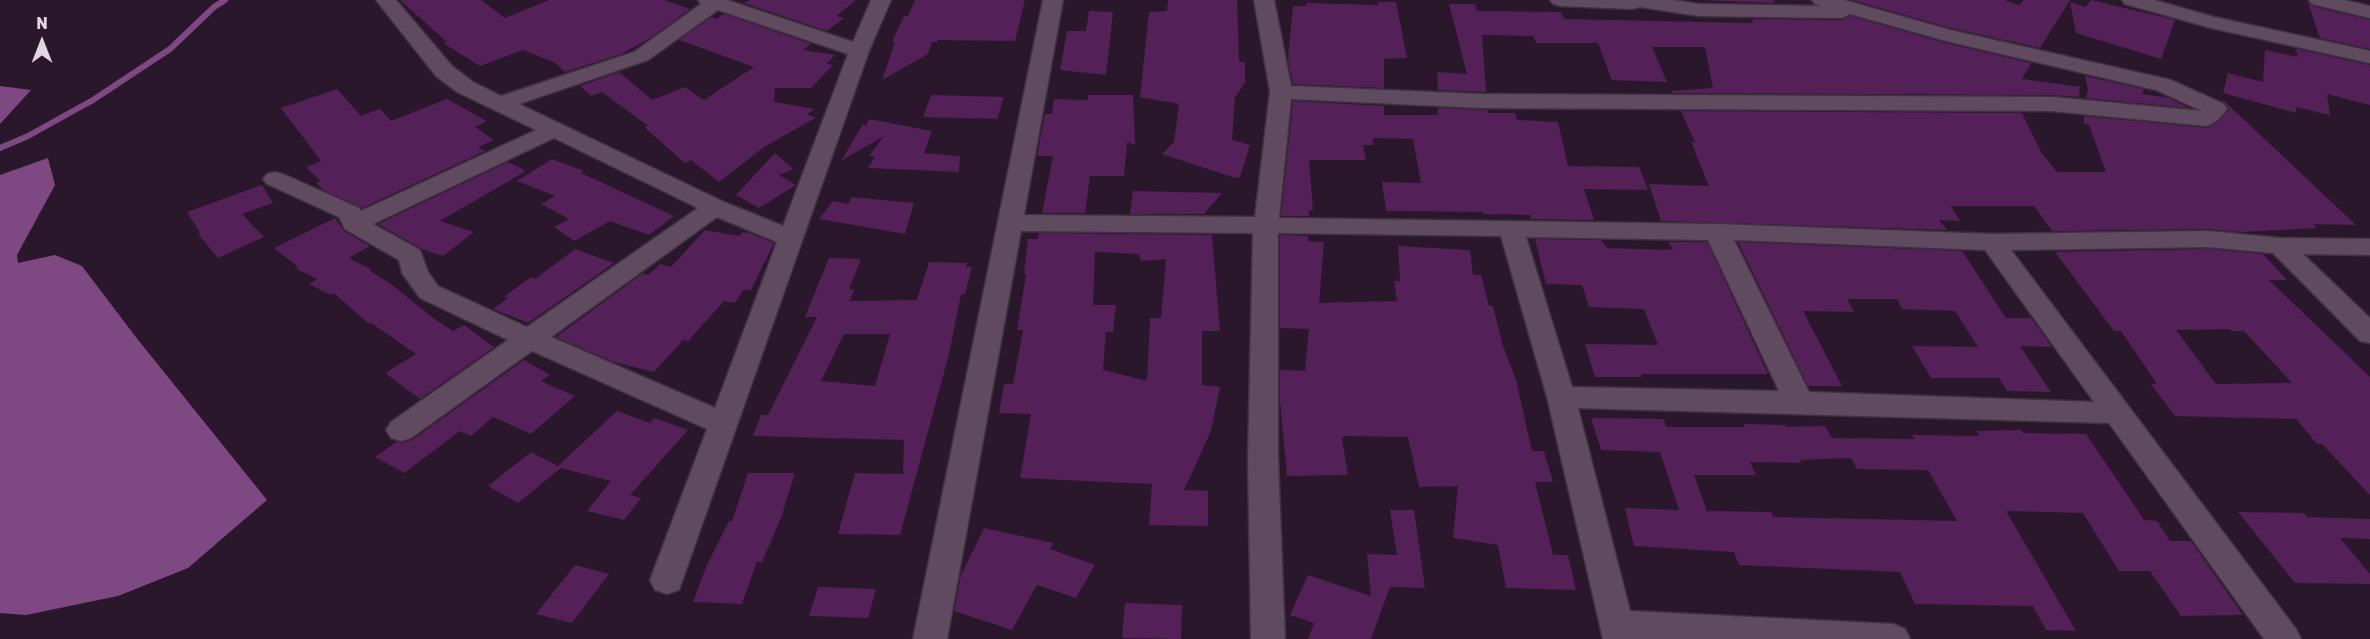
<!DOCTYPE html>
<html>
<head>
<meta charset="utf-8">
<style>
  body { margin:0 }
  #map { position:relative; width:2370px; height:639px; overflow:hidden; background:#2a172b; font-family:Rubik,sans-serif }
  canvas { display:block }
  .north { position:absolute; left:12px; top:12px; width:60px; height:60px; -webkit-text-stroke:4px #2a172b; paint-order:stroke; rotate:0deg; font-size:16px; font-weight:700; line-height:24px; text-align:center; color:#e3d6e3 }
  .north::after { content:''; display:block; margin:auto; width:21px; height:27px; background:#e3d6e3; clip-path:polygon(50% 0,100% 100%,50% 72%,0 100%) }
</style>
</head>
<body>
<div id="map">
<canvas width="2370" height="639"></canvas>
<div class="north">N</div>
</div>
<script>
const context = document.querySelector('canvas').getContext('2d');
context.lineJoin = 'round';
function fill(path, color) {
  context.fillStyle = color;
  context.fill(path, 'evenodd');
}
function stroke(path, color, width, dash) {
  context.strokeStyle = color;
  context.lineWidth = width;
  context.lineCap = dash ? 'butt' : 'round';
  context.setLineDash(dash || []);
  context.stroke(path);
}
fill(new Path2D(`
  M 0,86 L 31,90 L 0,124 Z
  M 48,158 L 55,185 L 17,255 L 18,263 L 55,255 L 82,266 L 135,336 L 267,500 L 188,568 L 118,596 L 26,615 L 0,613 L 0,175 Z`), '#7e4882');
stroke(new Path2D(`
  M 0,148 L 28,136 L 93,100 L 170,49 L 214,7 L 225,0`), '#7e4882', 6);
fill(new Path2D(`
  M 400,0 L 481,0 L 505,18 L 549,0 L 664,0 L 690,9 L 649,39 L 621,54 L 565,72 L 554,62 L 523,50 L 480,66 L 443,43 L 447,42 Z
  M 750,0 L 856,0 L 836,16 L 844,18 L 827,31 L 744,3 Z
  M 915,0 L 1025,0 L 1015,41 L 938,40 L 937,42 L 932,42 L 928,54 L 882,80 L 895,42 L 892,42 L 904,16 L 908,16 Z
  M 1168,0 L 1237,0 L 1239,62 L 1245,62 L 1245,82 L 1235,98 L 1232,140 L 1250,145 L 1240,177 L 1235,178 L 1162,154 L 1174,142 L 1179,104 L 1140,97 L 1149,12 L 1167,11 Z
  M 1700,0 L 1775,0 L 1772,3 Z
  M 1852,0 L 2004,0 L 2019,5 L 2024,0 L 2070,0 L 2040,48 L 1951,28 Z
  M 2091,0 L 2175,20 L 2161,59 L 2076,33 L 2070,2 L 2085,7 Z
  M 2307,0 L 2311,6 L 2370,20 L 2370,49 L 2320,38 Z
  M 1378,2 L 1396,2 L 1407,58 L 1384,59 L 1384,88 L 1293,84 L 1288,59 L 1293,6 L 1306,6 L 1306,3 L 1378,5 Z
  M 1449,4 L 1475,4 L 1477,11 L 1561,12 L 1564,19 L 1752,23 L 1753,19 L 1842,20 L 1850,16 L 1945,43 L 2031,63 L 2022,79 L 2080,87 L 2079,97 L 2052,95 L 1672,93 L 1671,91 L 1713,88 L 1705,47 L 1652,47 L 1667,82 L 1612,80 L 1598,43 L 1536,43 L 1533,36 L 1482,35 L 1486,92 L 1438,90 L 1437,72 L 1467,74 Z
  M 1089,11 L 1113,12 L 1106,75 L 1060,70 L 1067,31 L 1086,31 Z
  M 724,14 L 811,44 L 803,50 L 835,55 L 826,64 L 833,65 L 811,88 L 775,88 L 774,102 L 815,109 L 807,114 L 815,118 L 764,147 L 719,182 L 691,160 L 685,163 L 644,127 L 648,126 L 602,92 L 591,96 L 580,86 L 619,72 L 652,100 L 685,87 L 704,100 L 754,67 L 679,40 L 711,17 L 716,19 Z
  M 2296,49 L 2370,65 L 2370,105 L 2327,94 L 2330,115 L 2296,107 L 2296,113 L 2223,93 L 2228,73 L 2263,82 L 2265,50 L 2298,57 Z
  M 2085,76 L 2144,89 L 2142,94 L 2169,98 L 2189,108 L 2086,98 L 2088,89 Z
  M 337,89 L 361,116 L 380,109 L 391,121 L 447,99 L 487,121 L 475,127 L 494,140 L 478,147 L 485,151 L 362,208 L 323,190 L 316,183 L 320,181 L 306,167 L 321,161 L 281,108 Z
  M 931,95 L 1004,97 L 997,119 L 923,117 Z
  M 1088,95 L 1133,95 L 1135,145 L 1127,142 L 1124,176 L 1090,176 L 1085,213 L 1042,213 L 1053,156 L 1037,156 L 1045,114 L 1052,114 L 1054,99 L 1088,100 Z
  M 2222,99 L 2356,225 L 2313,224 L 2317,228 L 2241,232 L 2208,229 L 2052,231 L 2034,206 L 1951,206 L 1960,221 L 1939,220 L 1947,230 L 1661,221 L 1649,184 L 1709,186 L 1691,142 L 1695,142 L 1681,111 L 2022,113 L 2041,152 L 2057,172 L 2106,172 L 2089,125 L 2084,124 L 2084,116 L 2207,128 L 2219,121 L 2229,110 Z
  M 1293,101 L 1384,106 L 1384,115 L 1438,115 L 1438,108 L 1487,110 L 1488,113 L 1515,113 L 1517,120 L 1558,122 L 1568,166 L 1639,167 L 1648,190 L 1584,189 L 1594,220 L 1531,219 L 1530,215 L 1483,214 L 1482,212 L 1386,211 L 1382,182 L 1421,183 L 1413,139 L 1373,138 L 1373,145 L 1363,145 L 1366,160 L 1309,160 L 1313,211 L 1309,210 L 1309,216 L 1281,216 Z
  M 869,119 L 932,131 L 924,153 L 960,156 L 959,172 L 868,168 L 875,157 L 869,156 L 884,136 L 841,161 L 863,124 L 866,126 Z
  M 775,153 L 793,169 L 779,175 L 796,185 L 759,208 L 736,195 Z
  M 552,159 L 584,171 L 581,173 L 674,216 L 649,235 L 610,221 L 574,241 L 554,227 L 569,219 L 541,204 L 555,196 L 517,181 Z
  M 508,162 L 526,171 L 440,221 L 474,232 L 443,256 L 422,249 L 378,224 Z
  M 262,185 L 273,203 L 242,214 L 264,237 L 218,258 L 198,234 L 200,233 L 187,212 Z
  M 1133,191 L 1222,193 L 1204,214 L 1130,214 Z
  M 852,197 L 914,203 L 905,234 L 819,219 L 833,201 L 848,204 Z
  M 335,218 L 344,231 L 370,246 L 349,258 L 372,270 L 370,271 L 391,284 L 433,318 L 453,331 L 464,325 L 494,347 L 420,399 L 385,373 L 416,354 L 371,323 L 369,324 L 334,293 L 331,295 L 309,284 L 317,279 L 295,268 L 298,267 L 274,248 Z
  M 705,230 L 739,236 L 743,232 L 749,233 L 774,243 L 751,290 L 743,290 L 735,303 L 724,301 L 688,341 L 683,340 L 654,372 L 614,362 L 556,337 L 643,273 L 648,275 L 660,264 L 671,267 Z
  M 1039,233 L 1212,235 L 1220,331 L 1202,331 L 1202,385 L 1220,387 L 1211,431 L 1184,490 L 1208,491 L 1208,526 L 1149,525 L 1152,484 L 1020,478 L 1031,414 L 999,413 L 1004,384 L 1013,384 L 1023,330 L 1017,330 L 1026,274 L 1024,274 L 1028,239 L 1038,239 ZM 1095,252 L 1139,254 L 1140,261 L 1166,259 L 1161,318 L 1150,318 L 1147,381 L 1103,370 L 1106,332 L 1113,332 L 1116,305 L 1093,305 Z
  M 1280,235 L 1308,236 L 1308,241 L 1324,242 L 1319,303 L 1397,301 L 1394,281 L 1400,281 L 1398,246 L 1470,250 L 1473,275 L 1481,275 L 1489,306 L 1493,306 L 1502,343 L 1516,380 L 1532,451 L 1544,451 L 1553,482 L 1535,482 L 1553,555 L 1568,555 L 1576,590 L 1506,588 L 1498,545 L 1453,538 L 1458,486 L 1419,487 L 1408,437 L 1345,436 L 1342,438 L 1348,475 L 1287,476 L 1280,401 L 1280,370 L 1305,371 L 1309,329 L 1280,328 Z
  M 1535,239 L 1601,240 L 1607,248 L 1673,250 L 1669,242 L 1707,242 L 1768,374 L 1641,374 L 1642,377 L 1595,377 L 1585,344 L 1658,345 L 1644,309 L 1589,307 L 1582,285 L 1546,284 Z
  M 1738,242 L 1962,251 L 2006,318 L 2031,318 L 2052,347 L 2020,346 L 2051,392 L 2007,391 L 1999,378 L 1931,378 L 1912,346 L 1978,347 L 1955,311 L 1902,309 L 1897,299 L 1847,299 L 1854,312 L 1803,311 L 1842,386 L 1808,386 Z
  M 575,249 L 614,263 L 528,323 L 493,309 L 508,298 L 504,297 L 531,277 L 535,279 Z
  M 2208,249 L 2263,254 L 2287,280 L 2269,280 L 2370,377 L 2370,495 L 2322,444 L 2317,444 L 2296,419 L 2175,416 L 2151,384 L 2157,384 L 2121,331 L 2114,331 L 2055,252 ZM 2229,329 L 2232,331 L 2244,331 L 2292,383 L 2216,384 L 2176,330 Z
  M 829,258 L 861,259 L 849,289 L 854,290 L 850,301 L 917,300 L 929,262 L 967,263 L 966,267 L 972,267 L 965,294 L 961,294 L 949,354 L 900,535 L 838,534 L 855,473 L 903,474 L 904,440 L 753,436 L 761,415 L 768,415 L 817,317 L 805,317 ZM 844,334 L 890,334 L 875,386 L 821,381 Z
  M 524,360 L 550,375 L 541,381 L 575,396 L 531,434 L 493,417 L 471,436 L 460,431 L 404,473 L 375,457 L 396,442 L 402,443 L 412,440 Z
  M 617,411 L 650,423 L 655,418 L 688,430 L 630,495 L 641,498 L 624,520 L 587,511 L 611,481 L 561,468 L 518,503 L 488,486 L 531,452 L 558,466 Z
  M 1591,418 L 1664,419 L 1666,427 L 1745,427 L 1744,424 L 1785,425 L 1786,427 L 1825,426 L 1832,438 L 1915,439 L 1912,435 L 1980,436 L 1976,431 L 2021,430 L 2023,433 L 2086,434 L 2144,520 L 2157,521 L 2170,541 L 2191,541 L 2243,615 L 2181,616 L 2150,571 L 2119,571 L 2083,513 L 2006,511 L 2076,631 L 2046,630 L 2033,606 L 1915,604 L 1900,572 L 1739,565 L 1734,552 L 1634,546 L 1625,508 L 1679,510 L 1660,452 L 1601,450 ZM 1851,458 L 1857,469 L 1928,470 L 1957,521 L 1773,517 L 1771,512 L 1707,511 L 1694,475 L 1756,475 L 1750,462 L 1801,463 L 1800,460 Z
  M 748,473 L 795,473 L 781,518 L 762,562 L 757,561 L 742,604 L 693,602 L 706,567 L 729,521 L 732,521 Z
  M 1390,510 L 1414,510 L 1425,588 L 1390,587 L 1371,639 L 1308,639 L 1314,623 L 1290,615 L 1308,575 L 1371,596 L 1367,554 L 1397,555 Z
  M 2238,512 L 2304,513 L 2307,517 L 2370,519 L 2370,539 L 2340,538 L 2370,574 L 2370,584 L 2295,583 Z
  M 984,528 L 1053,543 L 1050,549 L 1095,565 L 1076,598 L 1037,585 L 1012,630 L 954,611 L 961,575 Z
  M 575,565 L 609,574 L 572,623 L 536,614 Z
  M 818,587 L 876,589 L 868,618 L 809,616 Z
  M 1125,603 L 1182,605 L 1181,639 L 1122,638 Z`), '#542058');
const street = new Path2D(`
  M 376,0 L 396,0 L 452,66 L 473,82 L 501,96 L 634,52 L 701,4 L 698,0 L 727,0 L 853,42 L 871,0 L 891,0 L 869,51 L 679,590 L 667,594 L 655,590 L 650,580 L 707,429 L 532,351 L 411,438 L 401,441 L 391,438 L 386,430 L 391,422 L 508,340 L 420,298 L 402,273 L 399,260 L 345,229 L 339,217 L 267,184 L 263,179 L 267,174 L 275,172 L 283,174 L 359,208 L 361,211 L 536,130 L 457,92 L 436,76 ZM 718,10 L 848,54 L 783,226 L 724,202 L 519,104 L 648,60 ZM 554,138 L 698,208 L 527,327 L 438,286 L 428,272 L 420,250 L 373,224 ZM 717,217 L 777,242 L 715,408 L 551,337 Z
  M 1043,0 L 1063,0 L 1024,215 L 1255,217 L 1270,92 L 1254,0 L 1274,0 L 1291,86 L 1481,94 L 2052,97 L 2202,111 L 2156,90 L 1946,41 L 1850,14 L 1842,18 L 1699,16 L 1640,7 L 1632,9 L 1560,6 L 1553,4 L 1550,0 L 1673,0 L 1699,4 L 1821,6 L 1815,4 L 1812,0 L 1844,0 L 1950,30 L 2171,80 L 2224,104 L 2227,109 C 2221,117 2216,123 2206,126 L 2052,111 L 1481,108 L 1291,99 L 1279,218 L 1717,224 L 1992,234 L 2208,231 L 2280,238 L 2370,239 L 2370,255 L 2303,254 L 2370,318 L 2370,343 L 2360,341 L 2273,253 L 2208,247 L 2011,250 L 2296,629 L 2301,639 L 2264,639 L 2109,423 L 1578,408 L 1630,611 L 1893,624 L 1905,629 L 1910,639 L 1603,639 L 1547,397 L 1501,236 L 1278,233 L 1278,459 L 1285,639 L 1251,639 L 1248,459 L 1253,233 L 1021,231 L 947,639 L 913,639 ZM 1526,237 L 1708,240 L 1779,391 L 1572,387 ZM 1734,240 L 1985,250 L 2094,402 L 1809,392 Z
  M 2122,0 L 2154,0 L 2214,17 L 2370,51 L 2370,63 L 2211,28 L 2125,4 Z
  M 2309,0 L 2344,0 L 2370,6 L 2370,18 L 2312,4 Z`);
stroke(street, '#403141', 3);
fill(street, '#5f4a60');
</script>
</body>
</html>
